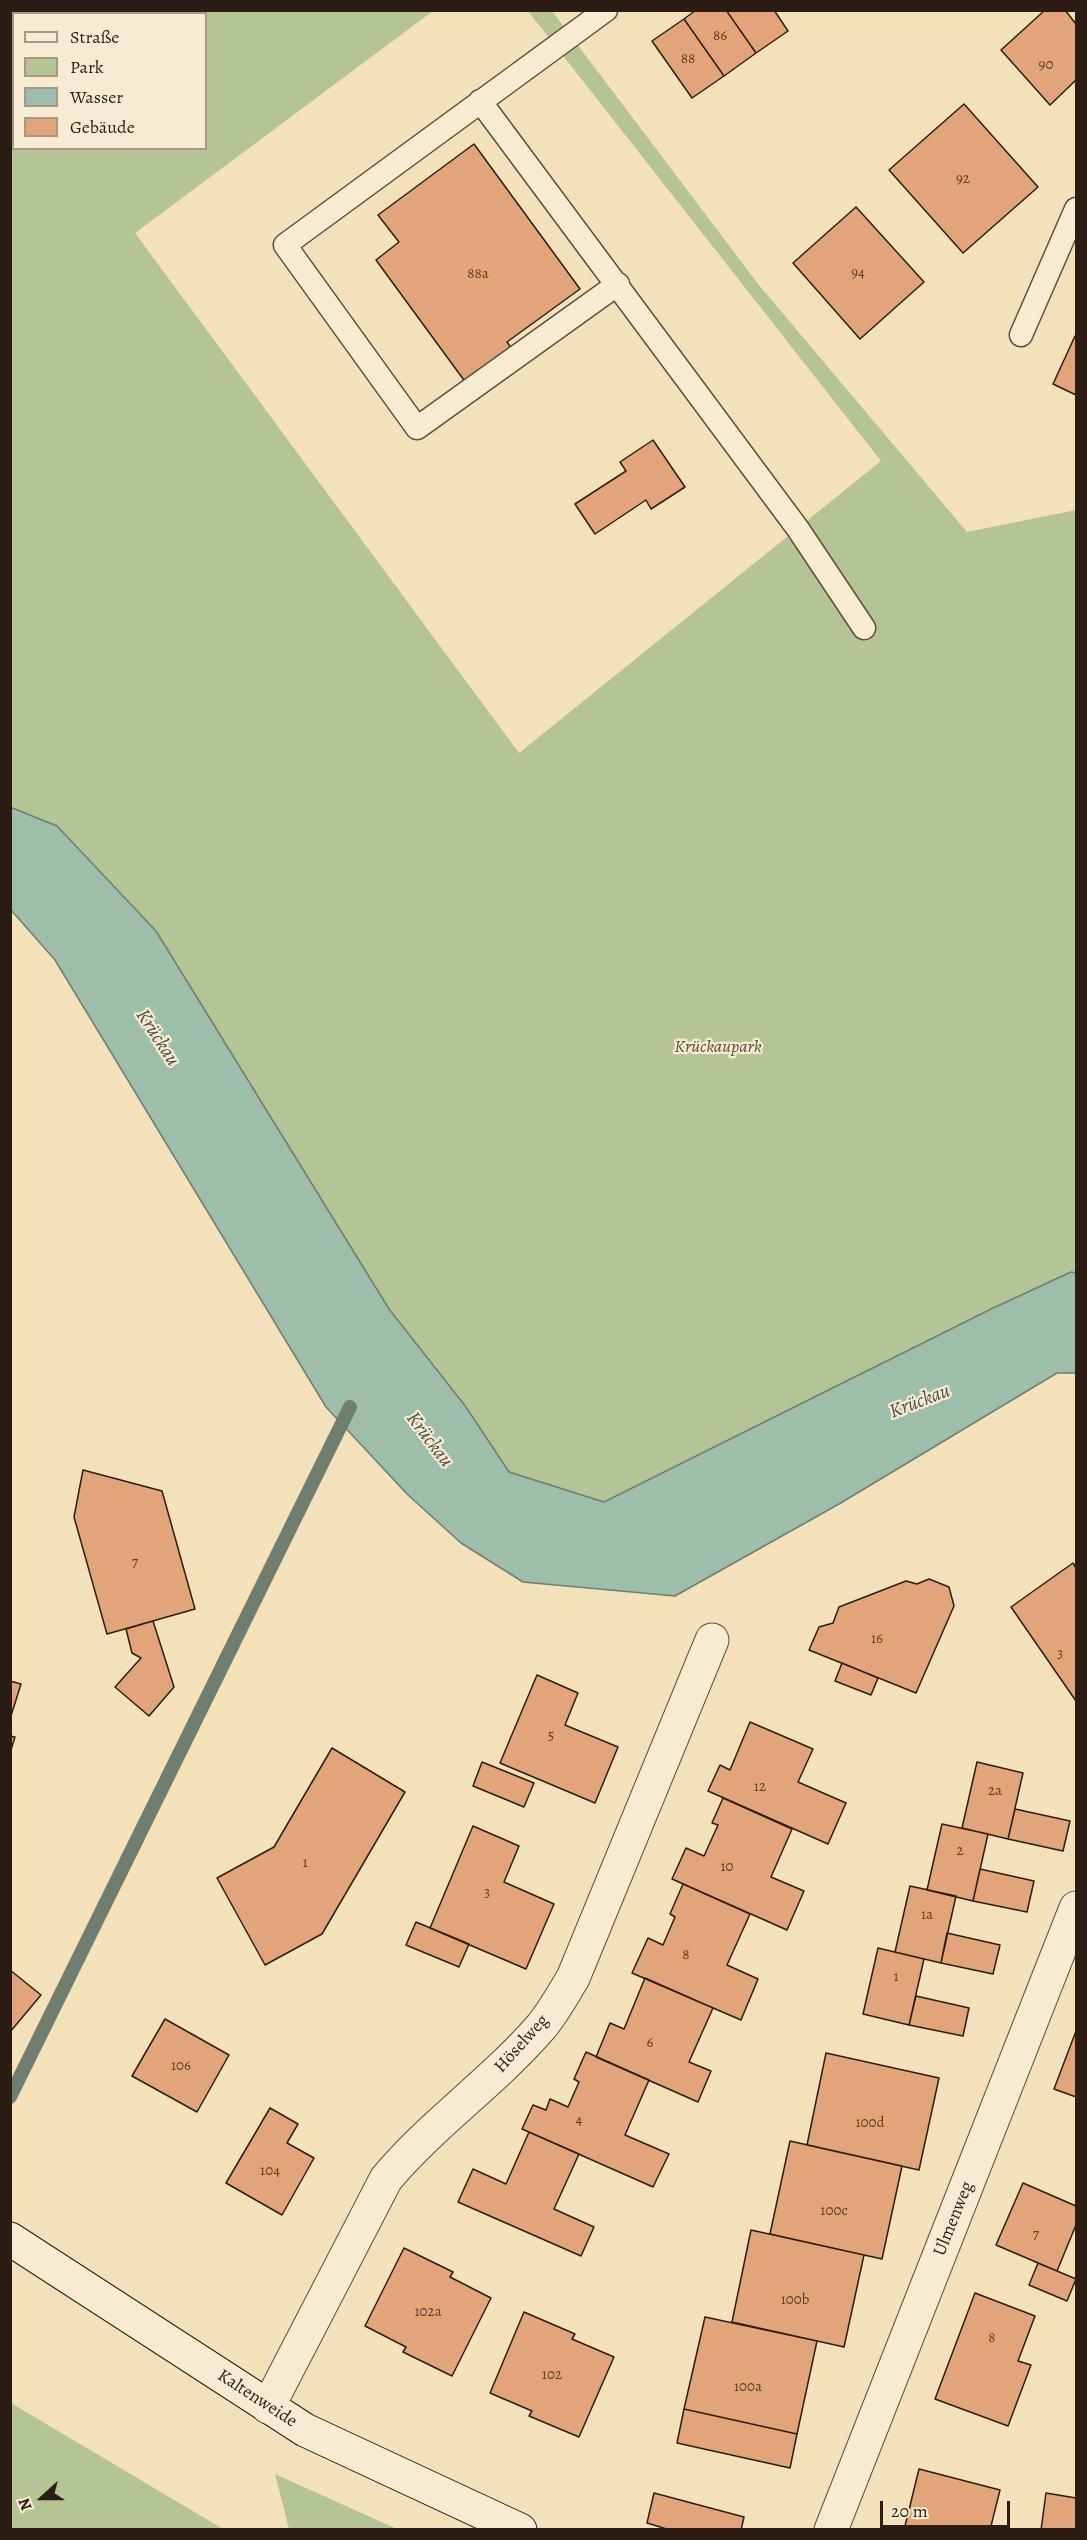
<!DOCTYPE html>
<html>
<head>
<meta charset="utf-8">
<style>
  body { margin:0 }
  #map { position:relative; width:1087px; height:2540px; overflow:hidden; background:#f3e2b9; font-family:Alegreya,serif }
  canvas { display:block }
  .frame { position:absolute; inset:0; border:12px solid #2c1d14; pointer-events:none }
  .legend { position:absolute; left:12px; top:12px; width:195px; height:138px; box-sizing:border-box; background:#f7ecd2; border:2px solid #a69986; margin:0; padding:8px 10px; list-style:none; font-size:18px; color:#2c1d14 }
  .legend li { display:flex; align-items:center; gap:12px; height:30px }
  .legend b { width:30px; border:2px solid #a69986 }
  .north { position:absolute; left:12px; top:2468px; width:60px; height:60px; -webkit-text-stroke:4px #f7ecd2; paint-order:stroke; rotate:249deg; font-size:16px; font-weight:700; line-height:24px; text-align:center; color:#2c1d14 }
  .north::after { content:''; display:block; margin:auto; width:21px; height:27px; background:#2c1d14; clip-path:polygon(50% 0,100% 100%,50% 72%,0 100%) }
  .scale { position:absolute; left:880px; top:2501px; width:130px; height:27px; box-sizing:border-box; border:3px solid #2c1d14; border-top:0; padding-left:8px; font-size:18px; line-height:21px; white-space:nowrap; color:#2c1d14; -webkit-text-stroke:4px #f7ecd2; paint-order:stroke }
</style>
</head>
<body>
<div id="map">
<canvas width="1087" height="2540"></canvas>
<div class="frame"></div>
<ul class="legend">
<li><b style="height:8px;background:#f7ecd2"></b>Straße</li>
<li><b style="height:16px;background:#b4c495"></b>Park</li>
<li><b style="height:16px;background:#9cbeab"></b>Wasser</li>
<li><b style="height:16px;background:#e2a579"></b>Gebäude</li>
</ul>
<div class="north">N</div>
<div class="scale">20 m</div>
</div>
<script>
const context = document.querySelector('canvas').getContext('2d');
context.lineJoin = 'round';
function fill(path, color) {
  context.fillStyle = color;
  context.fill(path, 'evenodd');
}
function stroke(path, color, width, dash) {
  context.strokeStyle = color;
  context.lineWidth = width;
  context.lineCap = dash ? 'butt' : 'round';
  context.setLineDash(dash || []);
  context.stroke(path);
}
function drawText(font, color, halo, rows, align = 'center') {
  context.font = font + ' Alegreya,serif';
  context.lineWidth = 4.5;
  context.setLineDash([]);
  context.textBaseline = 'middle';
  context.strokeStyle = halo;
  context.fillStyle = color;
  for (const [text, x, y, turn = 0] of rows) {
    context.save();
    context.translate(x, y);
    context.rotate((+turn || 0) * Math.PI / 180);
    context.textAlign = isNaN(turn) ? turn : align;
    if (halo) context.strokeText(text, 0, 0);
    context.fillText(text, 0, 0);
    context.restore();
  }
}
fill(new Path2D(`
  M 10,11 L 433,11 L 135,233 L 519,753 L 881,461 L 528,11 L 552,11 L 758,284 L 967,532 L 1076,510 L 1076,1273 L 1071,1272 L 991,1309 L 604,1502 L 509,1472 L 466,1407 L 389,1309 L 57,826 L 11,807 ZM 14,14 L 206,14 L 206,148 L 14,148 Z
  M 11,2403 L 223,2529 L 11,2529 Z
  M 275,2474 L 397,2529 L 289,2529 Z`), '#b4c495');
const water = new Path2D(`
  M 10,807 L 57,826 L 156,931 L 389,1309 L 466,1407 L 509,1472 L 604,1502 L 991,1309 L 1071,1272 L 1076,1273 L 1076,1373 L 1057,1373 L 839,1504 L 675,1596 L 523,1582 L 461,1543 L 407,1494 L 326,1407 L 55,960 L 11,910 Z`);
fill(water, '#9cbeab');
stroke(water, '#6f7e6f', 1.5);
stroke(new Path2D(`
  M 10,2097 L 350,1407`), '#6f7e6f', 14);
const building = new Path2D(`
  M 696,10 L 726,10 L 756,53 L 724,76 L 684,19 Z
  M 726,10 L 774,10 L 788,31 L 756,53 Z
  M 1045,10 L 1065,10 L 1076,24 L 1076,80 L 1050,105 L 1001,50 Z
  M 684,19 L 724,76 L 692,98 L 652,41 Z
  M 964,104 L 1038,187 L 963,253 L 889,170 Z
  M 474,144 L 580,289 L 507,342 L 515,353 L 469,387 L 376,260 L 399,242 L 378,215 Z
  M 856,207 L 924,282 L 860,339 L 793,263 Z
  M 1075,336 L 1076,336 L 1076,395 L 1053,384 Z
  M 653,440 L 685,487 L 651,509 L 646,500 L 595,534 L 575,504 L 626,471 L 620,462 Z
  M 83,1470 L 162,1491 L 195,1609 L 107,1634 L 74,1517 Z
  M 1073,1563 L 1076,1568 L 1076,1701 L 1011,1607 Z
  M 929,1579 L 949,1587 L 954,1606 L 916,1693 L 809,1650 L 819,1627 L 833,1623 L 839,1607 L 906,1581 L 917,1584 Z
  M 153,1621 L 174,1687 L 149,1716 L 115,1687 L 141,1658 L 132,1653 L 126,1629 Z
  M 842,1663 L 878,1678 L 871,1695 L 835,1681 Z
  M 537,1675 L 578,1693 L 565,1725 L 618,1747 L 595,1803 L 500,1763 Z
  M 10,1681 L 21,1684 L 10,1719 Z
  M 750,1722 L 813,1749 L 798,1782 L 846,1803 L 828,1844 L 708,1791 L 720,1765 L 730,1770 Z
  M 10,1736 L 15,1737 L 10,1753 Z
  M 332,1748 L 405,1792 L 322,1934 L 265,1965 L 217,1878 L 274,1847 Z
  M 482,1762 L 534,1783 L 524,1807 L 473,1786 Z
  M 977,1762 L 1023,1773 L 1008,1839 L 962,1828 Z
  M 723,1798 L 792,1829 L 771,1877 L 804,1891 L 787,1930 L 672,1879 L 686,1848 L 704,1856 L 718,1825 L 712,1823 Z
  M 1015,1809 L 1070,1821 L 1063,1851 L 1008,1839 Z
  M 942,1824 L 988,1834 L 973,1901 L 927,1890 Z
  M 473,1826 L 519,1846 L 504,1882 L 554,1904 L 526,1969 L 430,1928 Z
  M 980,1869 L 1034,1881 L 1027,1912 L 973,1901 Z
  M 683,1884 L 750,1914 L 727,1965 L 758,1979 L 741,2020 L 632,1973 L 648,1938 L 663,1945 L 675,1917 L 670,1914 Z
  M 910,1886 L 956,1896 L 941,1963 L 895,1952 Z
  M 416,1922 L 469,1944 L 459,1967 L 406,1945 Z
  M 947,1933 L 1000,1945 L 993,1974 L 941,1963 Z
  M 878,1948 L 924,1959 L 909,2025 L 863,2014 Z
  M 10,1970 L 41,1995 L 10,2032 Z
  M 645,1978 L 713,2008 L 689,2062 L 711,2071 L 698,2102 L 596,2057 L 610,2023 L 624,2029 Z
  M 916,1996 L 969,2008 L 963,2036 L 909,2025 Z
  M 165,2019 L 229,2055 L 197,2112 L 132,2076 Z
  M 1076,2031 L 1076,2097 L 1054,2089 Z
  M 586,2052 L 649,2080 L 625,2135 L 669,2154 L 653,2187 L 522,2129 L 533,2105 L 546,2110 L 550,2099 L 568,2107 L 579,2082 L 574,2079 Z
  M 826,2053 L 939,2078 L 919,2170 L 807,2145 Z
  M 270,2108 L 298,2124 L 287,2143 L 314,2158 L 282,2215 L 226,2183 Z
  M 529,2132 L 579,2154 L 554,2209 L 594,2227 L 581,2256 L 458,2202 L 473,2169 L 506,2184 Z
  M 790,2141 L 902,2166 L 882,2259 L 770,2234 Z
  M 1023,2183 L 1076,2206 L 1076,2225 L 1057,2271 L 996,2245 Z
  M 751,2230 L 864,2255 L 844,2347 L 732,2322 Z
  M 404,2248 L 453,2272 L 450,2277 L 491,2298 L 452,2376 L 403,2352 L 406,2347 L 365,2326 Z
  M 1038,2263 L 1076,2279 L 1067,2301 L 1029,2285 Z
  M 975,2293 L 1035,2316 L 1018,2361 L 1031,2365 L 1008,2426 L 935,2399 Z
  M 524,2312 L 575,2334 L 572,2339 L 614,2357 L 579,2437 L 529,2416 L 532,2411 L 490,2393 Z
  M 705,2317 L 817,2341 L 797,2434 L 684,2409 Z
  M 684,2409 L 797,2434 L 790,2468 L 677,2443 Z
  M 919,2469 L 1000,2490 L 990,2530 L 904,2530 Z
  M 654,2493 L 744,2517 L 741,2530 L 670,2530 L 647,2523 Z
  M 1046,2493 L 1076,2498 L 1076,2530 L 1041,2530 Z`);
fill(building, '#e2a579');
stroke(building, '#2c1d14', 1.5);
const service = new Path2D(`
  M 606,10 L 285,245 L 417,428 L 618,284
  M 480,101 L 798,529 L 864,628
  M 1021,335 L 1076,209`);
const minor = new Path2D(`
  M 268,2407 L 386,2179 C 432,2124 492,2083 540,2028 C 553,2013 563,1994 573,1978 L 712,1640
  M 831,2530 L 1076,1908`);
const secondary = new Path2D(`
  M 10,2239 L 305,2430 L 520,2530`);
stroke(service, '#5e4e3d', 25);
stroke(minor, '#5e4e3d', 35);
stroke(secondary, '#2c1d14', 35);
stroke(service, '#f7ecd2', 22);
stroke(minor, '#f7ecd2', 33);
stroke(secondary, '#f7ecd2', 33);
drawText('15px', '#5a3f2d', null, [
  ["86",720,36],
  ["88",688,59],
  ["90",1046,65],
  ["92",963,179],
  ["94",858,273],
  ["88a",478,274],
  ["7",135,1563],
  ["16",877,1639],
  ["3",1060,1654],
  ["5",551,1736],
  ["12",760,1787],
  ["2a",995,1791],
  ["2",960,1851],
  ["1",305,1863],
  ["10",727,1867],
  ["3",487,1893],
  ["1a",927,1915],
  ["8",686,1955],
  ["1",896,1977],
  ["6",650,2043],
  ["106",181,2066],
  ["4",579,2120],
  ["100d",870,2123],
  ["104",270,2171],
  ["100c",834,2211],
  ["7",1036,2235],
  ["100b",795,2300],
  ["102a",428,2312],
  ["8",992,2338],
  ["102",552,2375],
  ["100a",748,2387]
]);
drawText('italic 18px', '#554f3b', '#f7ecd2', [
  ["Krückaupark",718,1048]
]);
drawText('18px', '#2c1d14', '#f7ecd2', [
  ["Höselweg",522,2044,-48],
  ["Ulmenweg",954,2219,-68],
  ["Kaltenweide",257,2399,33]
]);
drawText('italic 20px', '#4e4d41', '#f7ecd2', [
  ["Krückau",157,1038,57],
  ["Krückau",920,1402,-21],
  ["Krückau",429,1440,53]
]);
</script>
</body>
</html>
